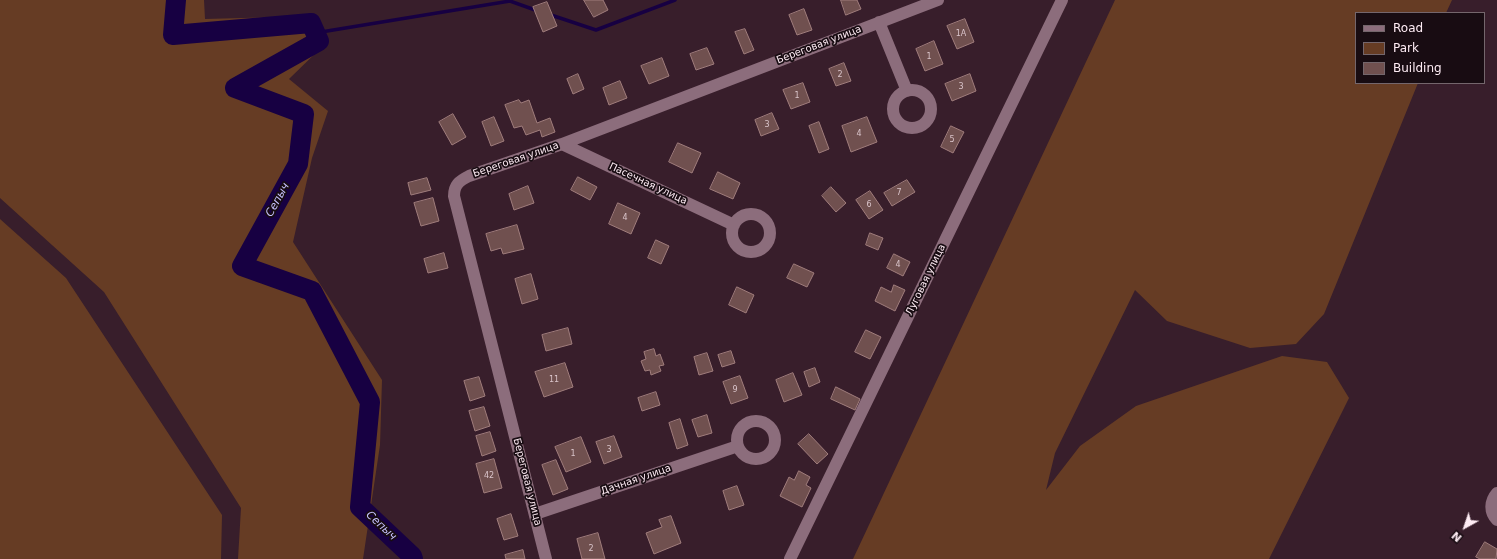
<!DOCTYPE html>
<html>
<head>
<meta charset="utf-8">
<style>
  body { margin:0 }
  #map { position:relative; width:1497px; height:559px; overflow:hidden; background:#381e2b; font-family:"DejaVu Sans",sans-serif }
  canvas { display:block }
  .legend { position:absolute; left:1355px; top:12px; width:130px; height:72px; box-sizing:border-box; background:#180c12; border:1px solid #74666c; margin:0; padding:5px 7px; list-style:none; font-size:12px; color:#feecf4 }
  .legend li { display:flex; align-items:center; gap:8px; height:20px }
  .legend b { width:20px; border:1px solid #74666c }
  .north { position:absolute; left:1445px; top:507px; width:40px; height:40px; -webkit-text-stroke:3px #180c12; paint-order:stroke; rotate:220deg; font-size:11px; font-weight:700; line-height:16px; text-align:center; color:#feecf4 }
  .north::after { content:''; display:block; margin:auto; width:14px; height:18px; background:#feecf4; clip-path:polygon(50% 0,100% 100%,50% 72%,0 100%) }
</style>
</head>
<body>
<div id="map">
<canvas width="1497" height="559"></canvas>
<ul class="legend">
<li><b style="height:5px;background:#8c6d7c"></b>Road</li>
<li><b style="height:11px;background:#663c24"></b>Park</li>
<li><b style="height:11px;background:#70504f"></b>Building</li>
</ul>
<div class="north">N</div>
</div>
<script>
const context = document.querySelector('canvas').getContext('2d');
context.lineJoin = 'round';
function fill(path, color) {
  context.fillStyle = color;
  context.fill(path, 'evenodd');
}
function stroke(path, color, width, dash) {
  context.strokeStyle = color;
  context.lineWidth = width;
  context.lineCap = dash ? 'butt' : 'round';
  context.setLineDash(dash || []);
  context.stroke(path);
}
function drawText(font, color, halo, rows, align = 'center') {
  context.font = font + ' "DejaVu Sans",sans-serif';
  context.lineWidth = 3.5;
  context.setLineDash([]);
  context.textBaseline = 'middle';
  context.strokeStyle = halo;
  context.fillStyle = color;
  for (const [text, x, y, turn = 0] of rows) {
    context.save();
    context.translate(x, y);
    context.rotate((+turn || 0) * Math.PI / 180);
    context.textAlign = isNaN(turn) ? turn : align;
    if (halo) context.strokeText(text, 0, 0);
    context.fillText(text, 0, 0);
    context.restore();
  }
}
fill(new Path2D(`
  M 0,0 L 204,0 L 205,19 L 318,16 L 326,43 L 289,79 L 328,111 L 312,158 L 293,242 L 382,380 L 380,445 L 363,559 L 238,559 L 241,508 L 104,292 L 0,198 Z
  M 1115,0 L 1452,0 L 1446,13 L 1356,13 L 1356,83 L 1418,83 L 1324,314 L 1296,344 L 1250,348 L 1167,321 L 1135,290 L 1055,453 L 1046,490 L 1080,446 L 1136,406 L 1282,356 L 1327,362 L 1349,398 L 1269,559 L 853,559 Z
  M 0,219 L 66,278 L 222,515 L 221,559 L 0,559 Z`), '#663c24');
stroke(new Path2D(`
  M 548,14 L 596,30 L 675,0
  M 315,33 L 510,1 L 538,11`), '#170042', 3.5);
stroke(new Path2D(`
  M 176,0 L 173,35 L 311,23 L 319,41 L 235,88 L 304,114 L 298,164 L 242,266 L 312,291 L 370,402 L 360,507 L 412,556 L 413,559`), '#170042', 20);
const building = new Path2D(`
  M 584,0 L 603,0 L 608,10 L 594,17 Z
  M 841,0 L 857,0 L 861,9 L 846,15 Z
  M 547,2 L 557,26 L 543,32 L 533,7 Z
  M 804,9 L 812,30 L 797,35 L 789,15 Z
  M 965,19 L 974,42 L 957,49 L 947,26 Z
  M 745,29 L 754,50 L 744,54 L 735,32 Z
  M 934,41 L 943,64 L 925,71 L 916,49 Z
  M 707,48 L 714,64 L 696,70 L 690,54 Z
  M 662,58 L 669,76 L 649,84 L 641,66 Z
  M 844,63 L 851,81 L 836,86 L 829,69 Z
  M 578,74 L 584,89 L 573,94 L 567,79 Z
  M 970,74 L 976,91 L 952,101 L 945,84 Z
  M 620,81 L 627,98 L 609,105 L 603,88 Z
  M 803,83 L 810,102 L 791,109 L 783,90 Z
  M 519,100 L 521,103 L 529,100 L 537,123 L 550,118 L 555,132 L 542,137 L 540,130 L 526,135 L 522,126 L 514,128 L 505,105 Z
  M 772,113 L 779,129 L 761,136 L 755,120 Z
  M 453,114 L 466,137 L 452,145 L 439,122 Z
  M 494,117 L 504,141 L 491,146 L 482,122 Z
  M 867,117 L 877,142 L 851,152 L 842,126 Z
  M 819,122 L 829,149 L 819,153 L 809,126 Z
  M 951,126 L 964,132 L 953,153 L 941,147 Z
  M 678,143 L 701,153 L 692,173 L 669,162 Z
  M 718,172 L 740,183 L 733,199 L 710,189 Z
  M 578,177 L 597,187 L 590,200 L 571,190 Z
  M 427,178 L 431,190 L 411,195 L 408,183 Z
  M 907,180 L 915,192 L 892,206 L 884,193 Z
  M 528,186 L 534,203 L 514,210 L 509,194 Z
  M 831,187 L 846,203 L 836,212 L 822,196 Z
  M 870,191 L 883,210 L 869,219 L 856,200 Z
  M 433,198 L 439,221 L 421,226 L 414,203 Z
  M 618,203 L 640,213 L 631,234 L 609,224 Z
  M 517,225 L 524,249 L 503,254 L 501,248 L 491,251 L 486,234 Z
  M 870,233 L 883,238 L 878,250 L 866,245 Z
  M 656,240 L 669,246 L 661,264 L 648,258 Z
  M 444,253 L 448,268 L 428,273 L 424,259 Z
  M 894,254 L 910,262 L 903,276 L 887,268 Z
  M 794,264 L 814,273 L 807,287 L 787,278 Z
  M 531,274 L 538,299 L 522,304 L 515,279 Z
  M 894,285 L 905,290 L 895,311 L 875,301 L 881,287 L 891,292 Z
  M 737,287 L 754,295 L 746,313 L 729,305 Z
  M 568,328 L 572,344 L 546,351 L 542,335 Z
  M 866,330 L 881,337 L 870,359 L 855,352 Z
  M 654,349 L 656,356 L 660,354 L 664,365 L 659,366 L 661,371 L 651,375 L 650,370 L 645,371 L 641,361 L 646,359 L 644,352 Z
  M 731,351 L 735,363 L 722,367 L 718,355 Z
  M 707,353 L 713,371 L 699,375 L 694,357 Z
  M 565,363 L 573,387 L 544,397 L 535,372 Z
  M 815,368 L 820,382 L 809,387 L 804,372 Z
  M 793,373 L 802,395 L 784,402 L 776,380 Z
  M 740,376 L 748,398 L 731,404 L 723,382 Z
  M 479,377 L 485,396 L 470,401 L 464,381 Z
  M 836,387 L 860,399 L 855,410 L 831,399 Z
  M 656,392 L 660,405 L 642,411 L 638,398 Z
  M 484,407 L 490,426 L 475,431 L 469,411 Z
  M 707,415 L 712,433 L 698,437 L 692,420 Z
  M 680,419 L 688,445 L 677,449 L 669,423 Z
  M 490,432 L 496,451 L 482,456 L 476,436 Z
  M 809,434 L 828,454 L 817,464 L 798,444 Z
  M 614,436 L 622,457 L 604,464 L 596,442 Z
  M 581,437 L 591,462 L 566,472 L 555,447 Z
  M 494,459 L 502,488 L 484,493 L 476,464 Z
  M 556,460 L 568,489 L 553,495 L 542,465 Z
  M 799,471 L 810,477 L 806,485 L 811,488 L 802,507 L 780,496 L 789,477 L 794,480 Z
  M 737,486 L 744,505 L 729,510 L 723,491 Z
  M 511,514 L 518,536 L 504,540 L 497,519 Z
  M 671,516 L 681,543 L 654,554 L 646,533 L 662,527 L 659,520 Z
  M 598,533 L 605,559 L 582,559 L 577,539 Z
  M 1485,542 L 1497,549 L 1496,559 L 1480,559 L 1476,557 Z
  M 523,550 L 525,559 L 506,559 L 505,555 Z`);
fill(building, '#70504f');
stroke(building, '#a07d7c', 1);
stroke(new Path2D(`
  M 879,22 L 907,91
  M893 109a19 19 0 1 1 38 0a19 19 0 1 1-38 0Z
  M 562,144 L 734,225
  M732 233a19 19 0 1 1 38 0a19 19 0 1 1-38 0Z
  M737 440a19 19 0 1 1 38 0a19 19 0 1 1-38 0Z
  M 1497,493 C 1490,501 1489,512 1497,520
  M 535,514 L 738,446
  M 546,559 L 454,196 C 454,185 459,181 469,176 L 562,144 L 938,0
  M 790,559 L 1062,0`), '#8c6d7c', 12);
drawText('8px', '#dac5cb', null, [
  ["1А",961,34],
  ["1",929,57],
  ["2",840,75],
  ["3",961,87],
  ["1",797,96],
  ["3",767,125],
  ["4",859,134],
  ["5",952,140],
  ["7",899,193],
  ["6",869,205],
  ["4",625,218],
  ["4",898,265],
  ["11",554,380],
  ["9",735,390],
  ["3",609,450],
  ["1",573,454],
  ["42",489,476],
  ["2",591,549]
]);
drawText('10px', '#feecf4', '#180c12', [
  ["Береговая улица",819,45,-21],
  ["Береговая улица",516,160,-19],
  ["Пасечная улица",648,184,25],
  ["Луговая улица",926,280,-64],
  ["Дачная улица",636,480,-19],
  ["Береговая улица",527,482,76]
]);
drawText('italic 11px', '#c6c1fe', '#180c12', [
  ["Сепыч",278,200,-61],
  ["Сепыч",381,526,43]
]);
</script>
</body>
</html>
